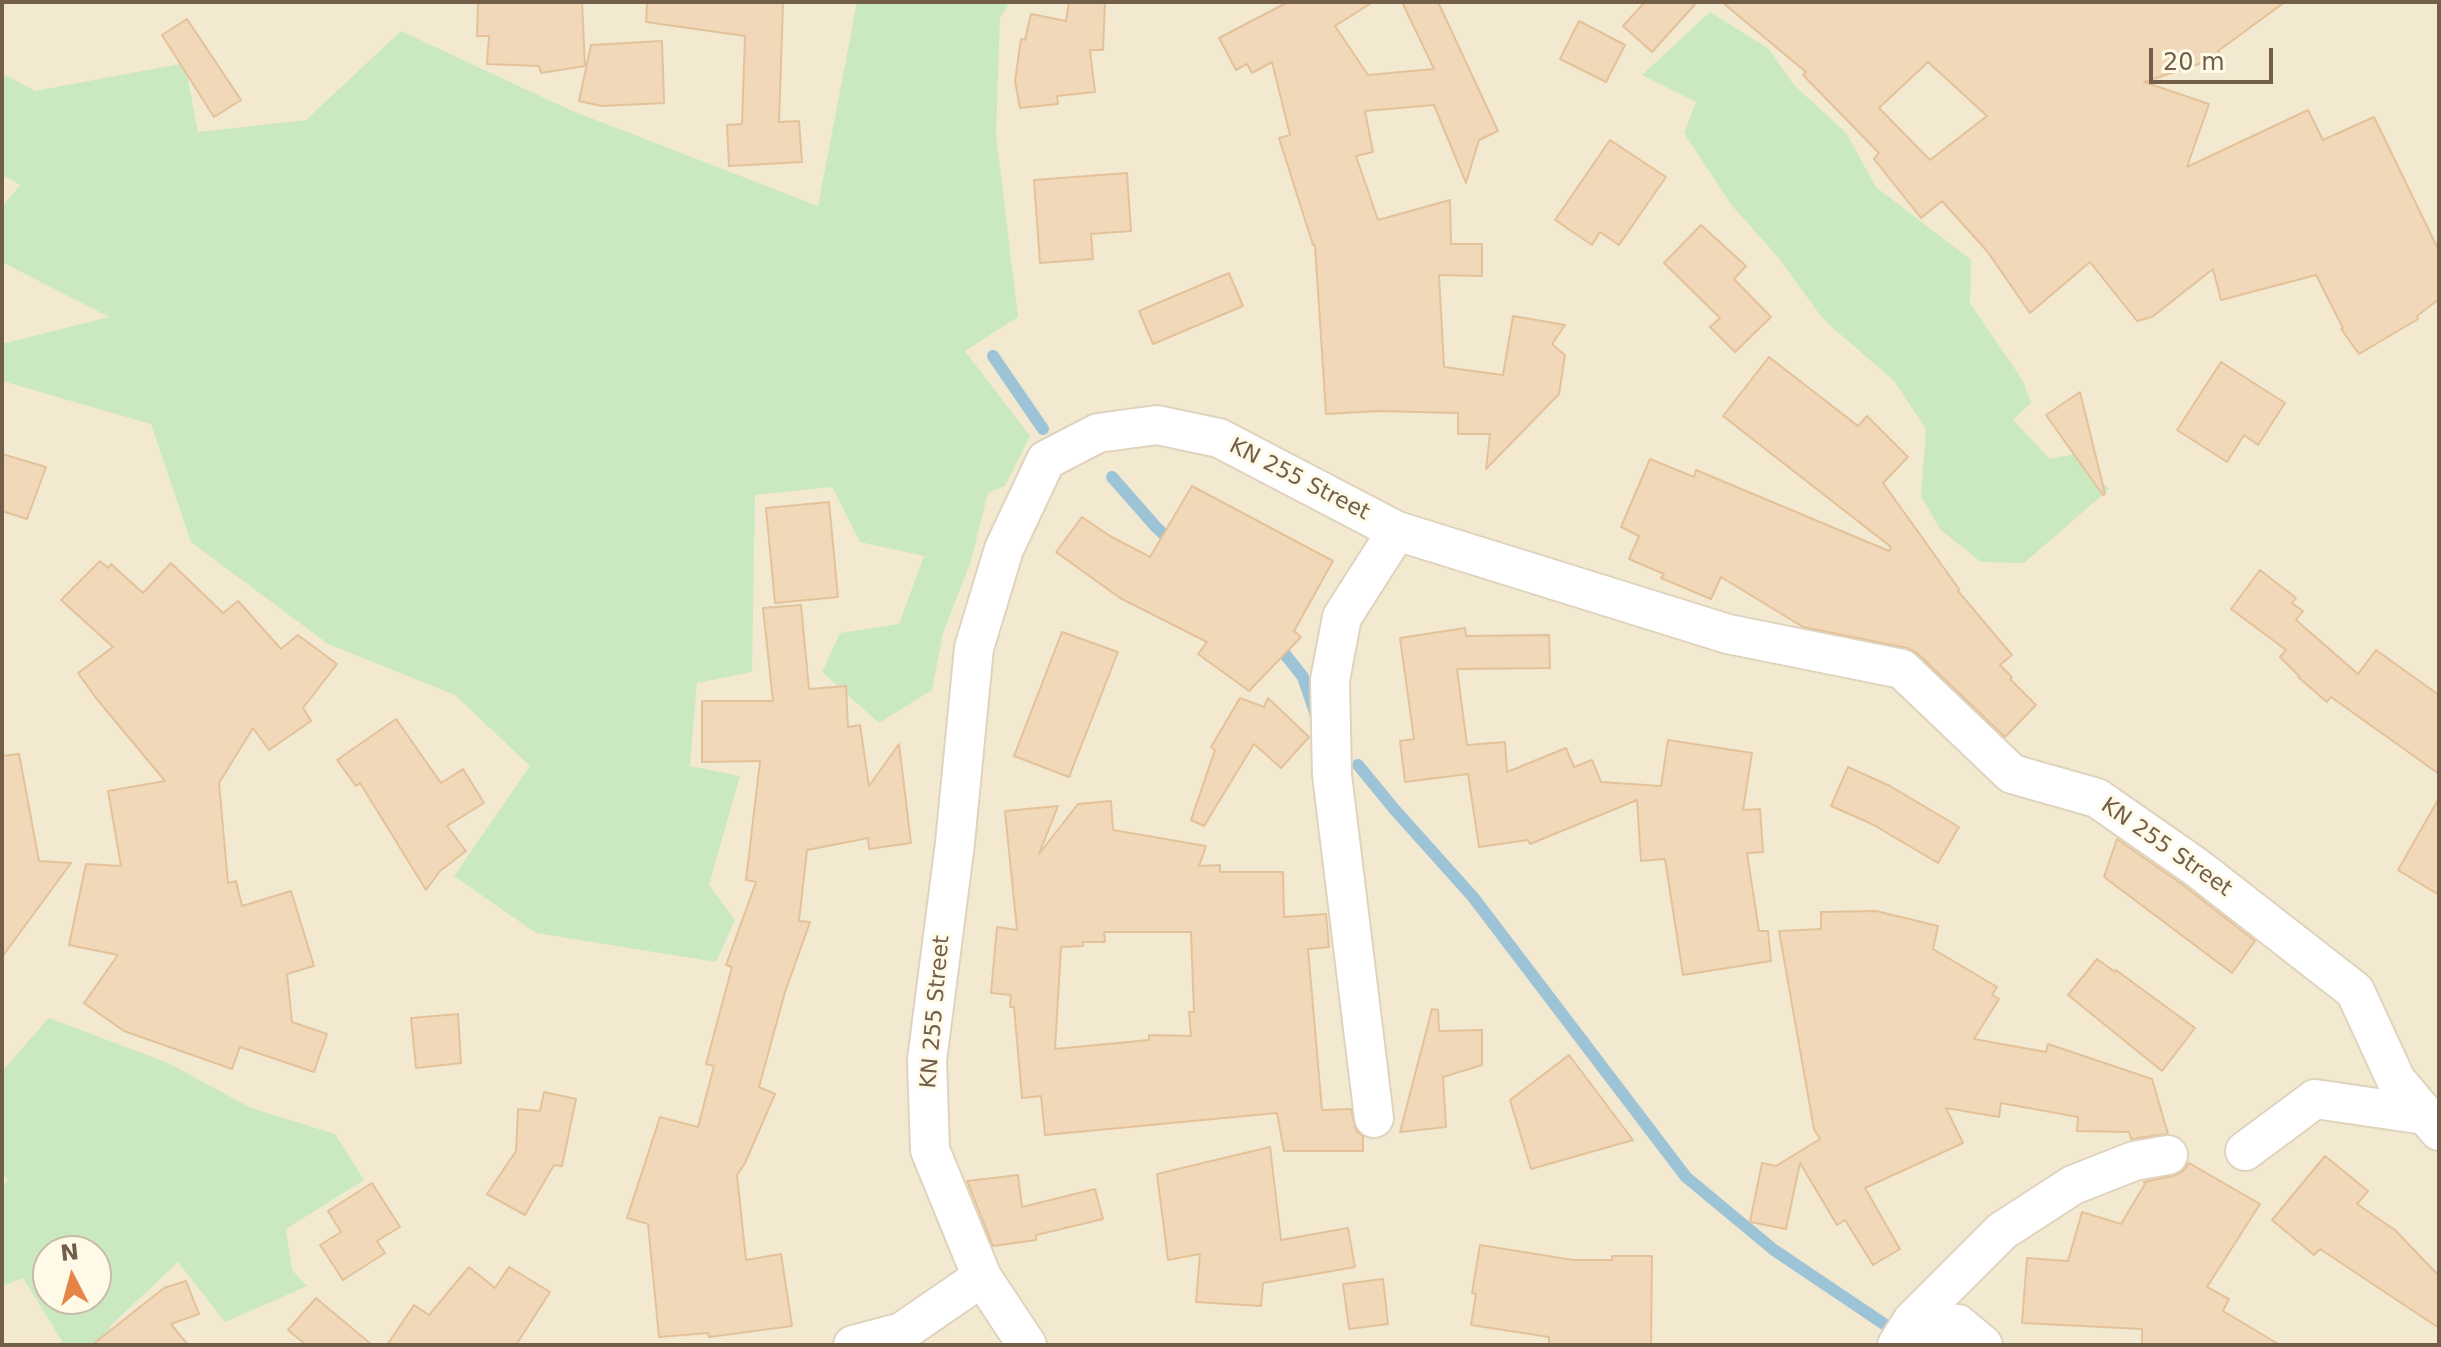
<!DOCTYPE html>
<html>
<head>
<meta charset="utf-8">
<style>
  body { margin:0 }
  #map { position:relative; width:2441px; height:1347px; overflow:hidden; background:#fcf6e1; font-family:"DejaVu Sans",sans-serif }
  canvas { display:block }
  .frame { position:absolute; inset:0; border:4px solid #725e49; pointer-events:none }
  .north { position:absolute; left:32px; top:1235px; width:80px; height:80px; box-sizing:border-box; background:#fff9e7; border:2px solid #c7bba8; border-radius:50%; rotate:354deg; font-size:22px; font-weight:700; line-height:32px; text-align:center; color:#725e49 }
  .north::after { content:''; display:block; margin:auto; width:28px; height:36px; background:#e58447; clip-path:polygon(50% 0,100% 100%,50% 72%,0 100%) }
  .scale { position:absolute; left:2149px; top:48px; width:124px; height:36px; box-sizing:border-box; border:4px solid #725e49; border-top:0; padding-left:10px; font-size:24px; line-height:28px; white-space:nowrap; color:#725e49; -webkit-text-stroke:6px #fff9e7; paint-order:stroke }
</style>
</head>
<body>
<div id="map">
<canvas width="2441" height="1347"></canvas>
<div class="frame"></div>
<div class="north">N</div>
<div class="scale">20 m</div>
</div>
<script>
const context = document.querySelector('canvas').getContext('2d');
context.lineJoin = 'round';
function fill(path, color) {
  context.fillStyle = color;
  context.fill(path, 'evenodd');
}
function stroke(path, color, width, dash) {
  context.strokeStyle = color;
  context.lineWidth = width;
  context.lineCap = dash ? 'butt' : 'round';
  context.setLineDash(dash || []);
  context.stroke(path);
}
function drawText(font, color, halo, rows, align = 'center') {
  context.font = font + ' "DejaVu Sans",sans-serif';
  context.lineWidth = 6;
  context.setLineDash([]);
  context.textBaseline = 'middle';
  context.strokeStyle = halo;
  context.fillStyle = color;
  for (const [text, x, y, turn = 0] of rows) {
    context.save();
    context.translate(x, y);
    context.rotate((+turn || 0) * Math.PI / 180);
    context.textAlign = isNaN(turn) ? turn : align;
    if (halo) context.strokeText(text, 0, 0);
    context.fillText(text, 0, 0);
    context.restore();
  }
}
fill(new Path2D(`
  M 2,2 L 2439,2 L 2439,1345 L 2,1345 ZM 48,1251 L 96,1251 L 96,1299 L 48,1299 Z`), '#f3e9d0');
fill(new Path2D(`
  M 857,2 L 1010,2 L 1000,18 L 996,134 L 1018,317 L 965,351 L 1030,436 L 1005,486 L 988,493 L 971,561 L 943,633 L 932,690 L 879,723 L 822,672 L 840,633 L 899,624 L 924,556 L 860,542 L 832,487 L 755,495 L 752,672 L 697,683 L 690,766 L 740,776 L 709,885 L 735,920 L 716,962 L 536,933 L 454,876 L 530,766 L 455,695 L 328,644 L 191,542 L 151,424 L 2,381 L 2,344 L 109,317 L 2,262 L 2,207 L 20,185 L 2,175 L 2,73 L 35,91 L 185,63 L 198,132 L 306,120 L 401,31 L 570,110 L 818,206 Z
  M 1710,12 L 1769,49 L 1793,84 L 1846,133 L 1876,187 L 1971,260 L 1970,303 L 2023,381 L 2031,403 L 2013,420 L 2050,459 L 2074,454 L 2109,489 L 2024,563 L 1981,562 L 1940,529 L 1921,496 L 1926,429 L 1895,382 L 1823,319 L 1778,257 L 1733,207 L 1684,133 L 1696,102 L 1642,75 Z
  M 49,1018 L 168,1063 L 251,1108 L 335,1134 L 364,1180 L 286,1229 L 292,1270 L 307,1286 L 225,1322 L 178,1262 L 109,1327 L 120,1345 L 58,1345 L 62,1341 L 23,1278 L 2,1286 L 2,1189 L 8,1179 L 2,1174 L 2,1071 ZM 48,1251 L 96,1251 L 96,1299 L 48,1299 Z`), '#cae9c0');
stroke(new Path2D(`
  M 993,356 L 1043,429
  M 1112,477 L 1156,527 L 1175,545
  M 1277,644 L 1303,677 L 1317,718
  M 1358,765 L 1395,810 L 1473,897 L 1686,1177 L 1774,1250 L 1887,1326`), '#9dc4d6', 12);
const building = new Path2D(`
  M 478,2 L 582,2 L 585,66 L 541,73 L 539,66 L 487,64 L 489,36 L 477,36 Z
  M 647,2 L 783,3 L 779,122 L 799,121 L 802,162 L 729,166 L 727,125 L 742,124 L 745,36 L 646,22 Z
  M 1069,2 L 1105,2 L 1103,50 L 1090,50 L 1095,92 L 1057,96 L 1058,104 L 1020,108 L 1015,81 L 1021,39 L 1025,40 L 1031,14 L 1066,21 Z
  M 1288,2 L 1373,2 L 1335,26 L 1368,75 L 1434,69 L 1402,2 L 1438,2 L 1498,131 L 1479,140 L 1466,183 L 1434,105 L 1365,111 L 1373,152 L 1356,156 L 1378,220 L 1450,200 L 1451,244 L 1482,244 L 1482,276 L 1439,275 L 1444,367 L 1503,375 L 1513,316 L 1565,325 L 1552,344 L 1565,355 L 1559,394 L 1486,469 L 1490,434 L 1458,434 L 1458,413 L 1378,411 L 1326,414 L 1315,245 L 1313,245 L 1279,138 L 1290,135 L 1272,62 L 1252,73 L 1247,64 L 1236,70 L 1219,38 Z
  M 1645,2 L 1697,2 L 1652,52 L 1623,26 Z
  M 1722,2 L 2285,2 L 2218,51 L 2220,57 L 2144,82 L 2209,104 L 2187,167 L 2308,110 L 2323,140 L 2374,117 L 2439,251 L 2439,299 L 2417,316 L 2418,319 L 2359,354 L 2341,329 L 2343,328 L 2316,275 L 2221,300 L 2213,269 L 2152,317 L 2137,321 L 2090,262 L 2030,313 L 1987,251 L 1942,201 L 1921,218 L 1874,159 L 1879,153 L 1803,75 L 1806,72 ZM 1928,62 L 1987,116 L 1930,160 L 1879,108 Z
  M 187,19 L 241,100 L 214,117 L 162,35 Z
  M 1579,21 L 1625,45 L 1606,82 L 1560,59 Z
  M 662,41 L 664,103 L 602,106 L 579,101 L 591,45 Z
  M 1610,140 L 1666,177 L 1619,245 L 1600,232 L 1592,245 L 1555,220 Z
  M 1127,173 L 1131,231 L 1091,234 L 1093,259 L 1040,263 L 1034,180 Z
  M 1701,225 L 1746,266 L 1734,279 L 1771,317 L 1735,352 L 1710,327 L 1720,318 L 1664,263 Z
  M 1229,273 L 1243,306 L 1153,344 L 1139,311 Z
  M 1769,357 L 1858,426 L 1867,416 L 1908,457 L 1883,483 L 1959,589 L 1958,591 L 2012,655 L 2000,665 L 2012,677 L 2010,679 L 2036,705 L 2005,737 L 1917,653 L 1907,648 L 1803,627 L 1721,577 L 1711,599 L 1661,578 L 1664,574 L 1629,559 L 1639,536 L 1621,527 L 1650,459 L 1694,477 L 1696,470 L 1889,551 L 1891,547 L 1723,416 Z
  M 2221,362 L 2285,403 L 2258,445 L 2244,435 L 2227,462 L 2177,430 Z
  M 2080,392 L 2105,494 L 2103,495 L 2046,415 Z
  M 2,454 L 46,467 L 27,519 L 2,511 Z
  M 1192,486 L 1333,561 L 1294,631 L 1301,637 L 1249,691 L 1198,654 L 1207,642 L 1120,598 L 1056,552 L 1082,517 L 1110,536 L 1150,557 Z
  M 829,502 L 838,597 L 775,603 L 766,508 Z
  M 100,561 L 108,568 L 111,564 L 143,593 L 171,563 L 223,613 L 238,601 L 281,649 L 298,635 L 337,664 L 303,708 L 311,721 L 269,750 L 253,728 L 219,783 L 228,883 L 236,881 L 242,906 L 291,891 L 314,966 L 287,974 L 292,1022 L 327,1034 L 314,1072 L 240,1047 L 232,1069 L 124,1031 L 84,1003 L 118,955 L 69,945 L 86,864 L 121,866 L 108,791 L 165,781 L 96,698 L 78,673 L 113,647 L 61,600 Z
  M 2260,570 L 2296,598 L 2292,603 L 2303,611 L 2296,620 L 2358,674 L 2376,650 L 2439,695 L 2439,774 L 2331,697 L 2327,702 L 2298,677 L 2299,676 L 2280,657 L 2286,650 L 2231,609 Z
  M 801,605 L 809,689 L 846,686 L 848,727 L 860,725 L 869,786 L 899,744 L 911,843 L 869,849 L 868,838 L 807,850 L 799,921 L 810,922 L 785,992 L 759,1087 L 775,1094 L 745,1163 L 737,1175 L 746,1260 L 781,1254 L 792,1326 L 709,1337 L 708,1333 L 659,1337 L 648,1224 L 627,1218 L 660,1117 L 698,1127 L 714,1066 L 706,1064 L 732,967 L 726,965 L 756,882 L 746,880 L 760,761 L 702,762 L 702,701 L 773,701 L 763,608 Z
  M 1465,628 L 1466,636 L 1549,635 L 1550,668 L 1457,669 L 1467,745 L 1505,742 L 1507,772 L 1566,748 L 1574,767 L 1592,760 L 1601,782 L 1661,786 L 1668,740 L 1752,753 L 1743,810 L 1760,809 L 1763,852 L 1747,853 L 1759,931 L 1768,931 L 1771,961 L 1683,975 L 1665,859 L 1641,861 L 1637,800 L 1530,844 L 1528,840 L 1479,847 L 1468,774 L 1405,782 L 1400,741 L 1414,739 L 1400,638 Z
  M 1062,632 L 1118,652 L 1069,777 L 1014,756 Z
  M 1240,698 L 1264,707 L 1268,698 L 1309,737 L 1281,768 L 1254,744 L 1204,826 L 1191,820 L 1215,750 L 1211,747 Z
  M 396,719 L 441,783 L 463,769 L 484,803 L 447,826 L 466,851 L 440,871 L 426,890 L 360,783 L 356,786 L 337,760 Z
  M 19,754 L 39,861 L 71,863 L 2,957 L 2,756 Z
  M 1848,767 L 1890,786 L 1959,827 L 1938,863 L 1872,824 L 1831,806 Z
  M 2439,798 L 2439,895 L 2398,870 Z
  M 1111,801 L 1113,830 L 1206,846 L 1199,866 L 1220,865 L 1220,872 L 1283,872 L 1284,917 L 1326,914 L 1329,947 L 1308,949 L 1322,1110 L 1351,1109 L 1356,1131 L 1363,1136 L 1363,1151 L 1284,1151 L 1277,1113 L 1045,1135 L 1041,1096 L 1022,1098 L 1014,1007 L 1010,1007 L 1011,995 L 991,993 L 997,927 L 1017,930 L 1005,811 L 1058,806 L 1039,854 L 1078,804 ZM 1104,932 L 1191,932 L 1194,1012 L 1189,1012 L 1191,1036 L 1149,1035 L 1149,1040 L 1055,1049 L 1061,947 L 1083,946 L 1083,942 L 1105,942 Z
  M 2117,839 L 2183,885 L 2255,941 L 2232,973 L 2104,877 Z
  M 1876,911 L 1938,926 L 1933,949 L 1997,987 L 1992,995 L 1999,999 L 1974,1039 L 2046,1052 L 2048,1044 L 2152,1079 L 2168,1134 L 2131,1139 L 2129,1132 L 2077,1131 L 2078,1117 L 2001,1103 L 1999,1117 L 1946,1108 L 1963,1143 L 1865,1188 L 1900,1249 L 1873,1265 L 1845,1220 L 1837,1225 L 1800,1163 L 1786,1229 L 1750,1222 L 1762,1163 L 1776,1166 L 1820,1139 L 1814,1129 L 1779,931 L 1821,929 L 1821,912 Z
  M 2097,959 L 2115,972 L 2116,970 L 2195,1028 L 2162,1071 L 2068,995 Z
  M 1432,1009 L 1438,1010 L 1439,1031 L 1482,1030 L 1482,1065 L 1443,1077 L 1446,1127 L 1400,1132 Z
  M 458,1014 L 461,1063 L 416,1068 L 411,1018 Z
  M 1569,1055 L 1633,1140 L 1531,1169 L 1510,1100 Z
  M 544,1092 L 576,1099 L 562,1166 L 554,1165 L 525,1215 L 487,1194 L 516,1151 L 518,1109 L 540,1111 Z
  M 1270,1147 L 1281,1240 L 1348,1228 L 1355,1267 L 1263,1283 L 1261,1306 L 1196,1302 L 1200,1254 L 1168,1260 L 1157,1174 Z
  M 2325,1156 L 2368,1191 L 2357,1204 L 2395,1230 L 2439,1276 L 2439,1328 L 2320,1249 L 2314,1255 L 2272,1220 Z
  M 2189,1163 L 2260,1204 L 2207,1287 L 2229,1299 L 2223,1311 L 2280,1345 L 2142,1345 L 2142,1329 L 2022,1323 L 2027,1258 L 2068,1261 L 2082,1212 L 2121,1224 L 2145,1184 L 2144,1182 L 2173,1176 L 2183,1171 Z
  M 1018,1175 L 1022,1207 L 1095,1189 L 1103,1219 L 1036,1235 L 1036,1240 L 993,1246 L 967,1181 Z
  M 372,1183 L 400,1227 L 377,1241 L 385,1253 L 343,1280 L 320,1245 L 341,1232 L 328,1211 Z
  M 1480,1245 L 1573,1260 L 1612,1260 L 1612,1256 L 1652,1256 L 1651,1345 L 1549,1345 L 1549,1337 L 1471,1325 L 1476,1294 L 1472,1293 Z
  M 469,1267 L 495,1288 L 509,1267 L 550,1292 L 516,1345 L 387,1345 L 414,1305 L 429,1315 Z
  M 1383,1279 L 1388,1324 L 1349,1329 L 1343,1284 Z
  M 186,1281 L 199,1314 L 171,1324 L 188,1345 L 92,1345 L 164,1288 Z
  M 316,1298 L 372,1345 L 306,1345 L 288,1330 Z`);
fill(building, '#f1d8b9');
stroke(building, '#e3c29a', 2);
const street = new Path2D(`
  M 1374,1118 L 1332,775 L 1330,680 L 1342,617 L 1397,531
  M 2245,1151 L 2315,1099 L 2425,1115
  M 1909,1327 L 1958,1324 L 1983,1345
  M 853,1345 L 902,1332 L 982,1277
  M 1027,1345 L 982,1277 L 930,1150 L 927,1060 L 955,843 L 974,648 L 1004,549 L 1046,460 L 1098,433 L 1157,425 L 1219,438 L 1397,531 L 1728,634 L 1902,669 L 2012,774 L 2097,798 L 2196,867 L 2355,991 L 2396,1080 L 2439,1131
  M 1897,1345 L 1912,1321 L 2002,1231 L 2073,1185 L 2134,1161 L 2168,1155`);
stroke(street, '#e0d3bd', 42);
stroke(street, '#fff', 38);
drawText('22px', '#725e49', '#fff9e7', [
  ["KN 255 Street",1299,480,27],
  ["KN 255 Street",2166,848,35],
  ["KN 255 Street",936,1012,-85]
]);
</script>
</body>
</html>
